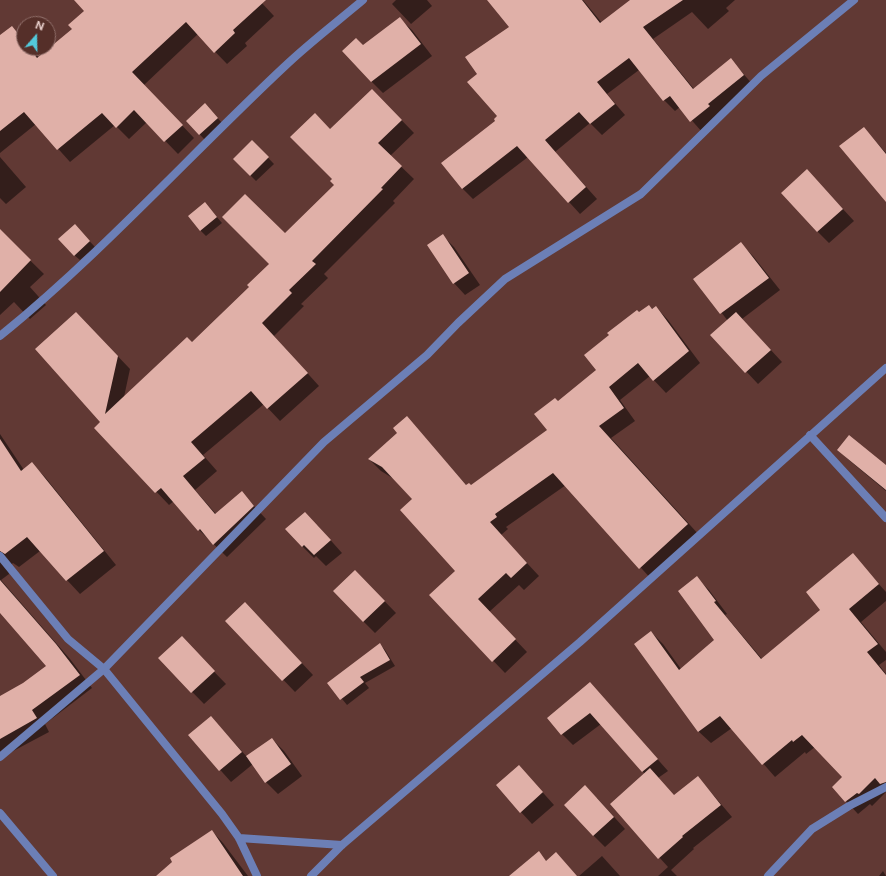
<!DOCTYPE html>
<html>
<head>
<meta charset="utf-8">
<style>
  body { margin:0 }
  #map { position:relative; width:886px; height:876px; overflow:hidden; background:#613934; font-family:"Public Sans",sans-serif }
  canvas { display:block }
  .north { position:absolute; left:16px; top:16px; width:40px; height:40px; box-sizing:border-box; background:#552f29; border:1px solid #8f6e69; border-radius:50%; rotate:20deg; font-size:11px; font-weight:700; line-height:16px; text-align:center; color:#e6cdc9 }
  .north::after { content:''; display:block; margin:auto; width:14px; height:18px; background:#53cadc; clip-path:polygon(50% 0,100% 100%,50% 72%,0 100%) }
</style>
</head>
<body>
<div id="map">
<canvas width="886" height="876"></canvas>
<div class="north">N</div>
</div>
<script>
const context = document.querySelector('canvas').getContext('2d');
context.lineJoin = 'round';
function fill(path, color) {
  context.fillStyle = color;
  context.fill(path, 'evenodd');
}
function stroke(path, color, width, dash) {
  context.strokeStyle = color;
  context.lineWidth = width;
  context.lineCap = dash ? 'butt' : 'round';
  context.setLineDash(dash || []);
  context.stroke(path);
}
fill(new Path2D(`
  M 91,0 L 259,0 L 274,16 L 245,43 L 247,46 L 227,64 L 198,34 L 144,85 L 194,138 L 178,154 L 147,122 L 129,139 L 115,125 L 70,162 L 36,124 L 0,153 L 0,36 L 12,27 L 24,39 L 24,48 L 31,48 L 39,58 L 73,29 L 86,11 Z
  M 396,0 L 427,0 L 432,6 L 411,24 L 392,4 Z
  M 500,0 L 583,0 L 602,23 L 634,0 L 735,0 L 726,8 L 729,11 L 708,29 L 692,12 L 653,39 L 694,89 L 731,60 L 755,87 L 702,132 L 680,107 L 675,111 L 664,100 L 639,70 L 607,94 L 625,115 L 602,135 L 590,123 L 555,152 L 597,199 L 580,214 L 528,157 L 473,199 L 462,188 L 498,117 L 478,74 L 511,27 Z
  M 400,19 L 412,30 L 432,56 L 383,93 L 371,81 Z
  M 385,103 L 414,133 L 390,156 L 414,179 L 393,201 L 395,203 L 324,274 L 328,278 L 301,304 L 304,306 L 274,336 L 319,386 L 280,421 L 264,404 L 203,455 L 217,471 L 195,490 L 216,514 L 242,493 L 266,519 L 227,557 L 199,530 L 174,501 L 169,505 L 96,428 L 102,422 L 89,326 L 130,369 L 124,397 L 193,344 L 250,287 L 270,264 L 285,235 L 336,185 L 333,179 L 330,130 Z
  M 210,110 L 223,124 L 205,140 L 187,121 Z
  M 864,128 L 886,153 L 886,200 Z
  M 252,141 L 274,164 L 256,181 L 234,159 Z
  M 0,157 L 26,187 L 6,204 L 0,198 Z
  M 818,182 L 854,221 L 829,243 L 817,231 Z
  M 210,209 L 222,223 L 206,236 L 200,230 Z
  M 0,231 L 44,274 L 30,287 L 46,305 L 30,319 L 14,302 L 0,315 Z
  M 80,231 L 95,247 L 80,260 L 74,255 Z
  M 443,236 L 454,247 L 480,285 L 465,295 L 454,283 Z
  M 741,244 L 753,256 L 780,290 L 742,319 L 782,362 L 758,384 L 712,335 L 728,321 L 695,279 Z
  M 656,307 L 668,320 L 700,363 L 666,393 L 650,376 L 620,400 L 635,421 L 611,438 L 700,536 L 652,580 L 566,485 L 506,527 L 508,529 L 501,535 L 539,576 L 524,590 L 519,585 L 489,612 L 527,652 L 505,673 L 430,595 L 456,571 L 413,499 L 394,479 L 381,471 L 369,459 L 398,433 L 407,417 L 467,486 L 471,486 L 548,431 L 558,402 L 598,370 L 640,313 Z
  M 0,434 L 24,470 L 32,464 L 45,477 L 116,565 L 80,594 L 40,551 L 19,567 L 13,563 L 8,567 L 9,574 L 1,580 L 70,659 L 92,688 L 45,724 L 49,732 L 0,758 L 0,697 L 24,684 L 48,666 L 0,611 Z
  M 838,450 L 886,466 L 886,491 L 850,461 Z
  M 317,525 L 342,553 L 326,566 L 316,556 L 314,558 L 302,546 Z
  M 853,555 L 886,592 L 886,601 L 861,622 L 886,652 L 886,660 L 879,665 L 886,674 L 886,792 L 872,806 L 870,804 L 858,814 L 846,801 L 844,777 L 815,747 L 806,754 L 805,752 L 775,777 L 732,728 L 711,743 L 698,731 L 651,632 L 663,644 L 681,669 L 716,640 L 697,578 L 709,590 L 727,614 L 725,615 L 762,659 L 822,610 Z
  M 367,583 L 396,613 L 375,633 L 363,621 Z
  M 257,615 L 313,675 L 295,692 L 227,621 Z
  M 380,644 L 385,650 L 395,666 L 365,683 L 369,688 L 347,705 L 329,683 Z
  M 193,650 L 226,684 L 204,704 L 160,659 Z
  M 590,683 L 668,771 L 658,778 L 674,796 L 698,777 L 732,817 L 693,848 L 694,849 L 671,870 L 677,876 L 658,876 L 668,867 L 611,804 L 645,774 L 601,724 L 573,745 L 562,734 Z
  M 211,717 L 247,757 L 272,739 L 284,751 L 302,776 L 278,794 L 266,782 L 253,764 L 231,782 L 190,736 Z
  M 519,766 L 554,805 L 532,824 L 521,812 Z
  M 597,798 L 625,829 L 605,847 L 593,835 Z
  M 212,831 L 223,843 L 248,876 L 157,876 Z
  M 602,856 L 620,876 L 579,876 Z
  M 883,871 L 886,876 L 879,876 Z`), '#0007');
fill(new Path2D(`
  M 74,0 L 266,0 L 233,30 L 235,33 L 214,53 L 186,22 L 132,72 L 183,125 L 164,142 L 134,110 L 116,128 L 102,113 L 57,150 L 24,112 L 0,131 L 0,35 L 12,26 L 24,41 L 24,48 L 29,48 L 37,58 L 72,29 L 68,25 L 84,11 Z
  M 487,0 L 582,0 L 600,23 L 630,0 L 683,0 L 643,27 L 693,89 L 731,58 L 744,75 L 708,104 L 710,106 L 690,122 L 670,96 L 663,101 L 629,58 L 597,82 L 615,104 L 590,124 L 579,112 L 545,140 L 586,187 L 568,203 L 517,146 L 462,189 L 441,163 L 495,121 L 494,119 L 497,116 L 467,82 L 477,74 L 465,57 L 509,27 Z
  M 400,17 L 421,44 L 371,82 L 342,51 L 356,38 L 363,45 Z
  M 372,89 L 402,120 L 378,143 L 402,166 L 381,188 L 383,189 L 312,261 L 316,264 L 289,290 L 292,293 L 262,323 L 308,373 L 267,409 L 251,391 L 191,442 L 205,458 L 183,476 L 215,514 L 242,491 L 254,506 L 213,545 L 200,529 L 198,531 L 161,488 L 155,493 L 94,428 L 100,422 L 35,349 L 76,312 L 118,356 L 105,414 L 187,337 L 192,342 L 249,287 L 247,285 L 269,264 L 222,217 L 245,194 L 285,233 L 334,185 L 330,181 L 332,179 L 290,137 L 315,113 L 330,129 Z
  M 205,103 L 218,118 L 199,135 L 186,121 Z
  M 864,127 L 886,154 L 886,202 L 839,146 Z
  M 252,140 L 269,157 L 250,176 L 233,159 Z
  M 807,169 L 843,209 L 817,232 L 781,193 Z
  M 205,202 L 217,217 L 200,231 L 188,216 Z
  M 75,224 L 90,241 L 74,256 L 58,239 Z
  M 0,229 L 31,260 L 0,292 Z
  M 443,234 L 469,273 L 453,284 L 427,245 Z
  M 741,242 L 769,278 L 720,314 L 693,279 Z
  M 649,305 L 652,309 L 656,306 L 689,351 L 653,381 L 638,363 L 609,387 L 624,408 L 599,426 L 688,524 L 639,569 L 553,473 L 495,514 L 497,517 L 490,522 L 527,563 L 511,578 L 506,573 L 478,599 L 516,639 L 492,662 L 429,595 L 455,571 L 400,510 L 412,499 L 382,467 L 368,459 L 397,433 L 393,428 L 407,416 L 466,485 L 469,483 L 471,485 L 547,430 L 534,414 L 555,398 L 558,401 L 596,370 L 584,355 L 609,335 L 607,333 L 637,310 L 639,312 Z
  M 736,312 L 771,350 L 745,373 L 710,335 Z
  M 849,435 L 886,465 L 886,490 L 837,450 Z
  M 0,439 L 21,471 L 32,462 L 104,551 L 66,581 L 27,537 L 5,554 L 0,551 Z
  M 305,512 L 331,540 L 314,555 L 304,545 L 302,547 L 285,529 Z
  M 853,553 L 879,584 L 849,609 L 878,644 L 867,652 L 886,675 L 886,782 L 880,784 L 875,778 L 859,794 L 857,793 L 845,802 L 832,787 L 842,777 L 802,735 L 793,742 L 792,740 L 762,765 L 720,716 L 698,732 L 634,644 L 651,631 L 679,670 L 714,640 L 678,591 L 697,576 L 716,601 L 714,602 L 761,659 L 820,610 L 806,592 Z
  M 355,570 L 385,601 L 363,622 L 333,591 Z
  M 0,580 L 56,644 L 80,675 L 32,710 L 37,718 L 0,739 L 0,696 L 23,683 L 46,666 L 0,613 Z
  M 245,602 L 302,663 L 282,681 L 225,621 Z
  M 182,636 L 215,671 L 191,693 L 158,658 Z
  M 380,643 L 390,660 L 360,677 L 364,682 L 340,700 L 327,683 Z
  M 590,682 L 658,759 L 642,772 L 590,713 L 561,735 L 547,718 Z
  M 211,716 L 242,752 L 219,771 L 188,735 Z
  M 272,738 L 291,764 L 265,783 L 246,756 Z
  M 519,765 L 543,792 L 520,813 L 496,785 Z
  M 650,768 L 674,795 L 698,776 L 721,805 L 682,836 L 683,837 L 658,859 L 610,804 Z
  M 585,785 L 614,817 L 593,836 L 564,805 Z
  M 212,830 L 243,876 L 156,876 L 172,862 L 170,858 Z
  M 539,851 L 546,861 L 556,852 L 577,876 L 509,876 Z`), '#e0b0a8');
stroke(new Path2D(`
  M 0,336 C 101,254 189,156 284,67 C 309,43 337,22 363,0
  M 810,435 L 886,518
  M 0,556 L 68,639 L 104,669 L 222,814 L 239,838 L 257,876
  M 0,757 L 104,669 L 324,442 L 427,355 L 458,323 L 505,279 L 641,194 L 761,76 L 854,0
  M 0,813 L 53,876
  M 239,838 L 342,845
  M 311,876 L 342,845 L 580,642 L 886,368
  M 768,876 L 812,829 L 849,806 L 886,787`), '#6c7fb6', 8);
</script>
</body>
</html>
